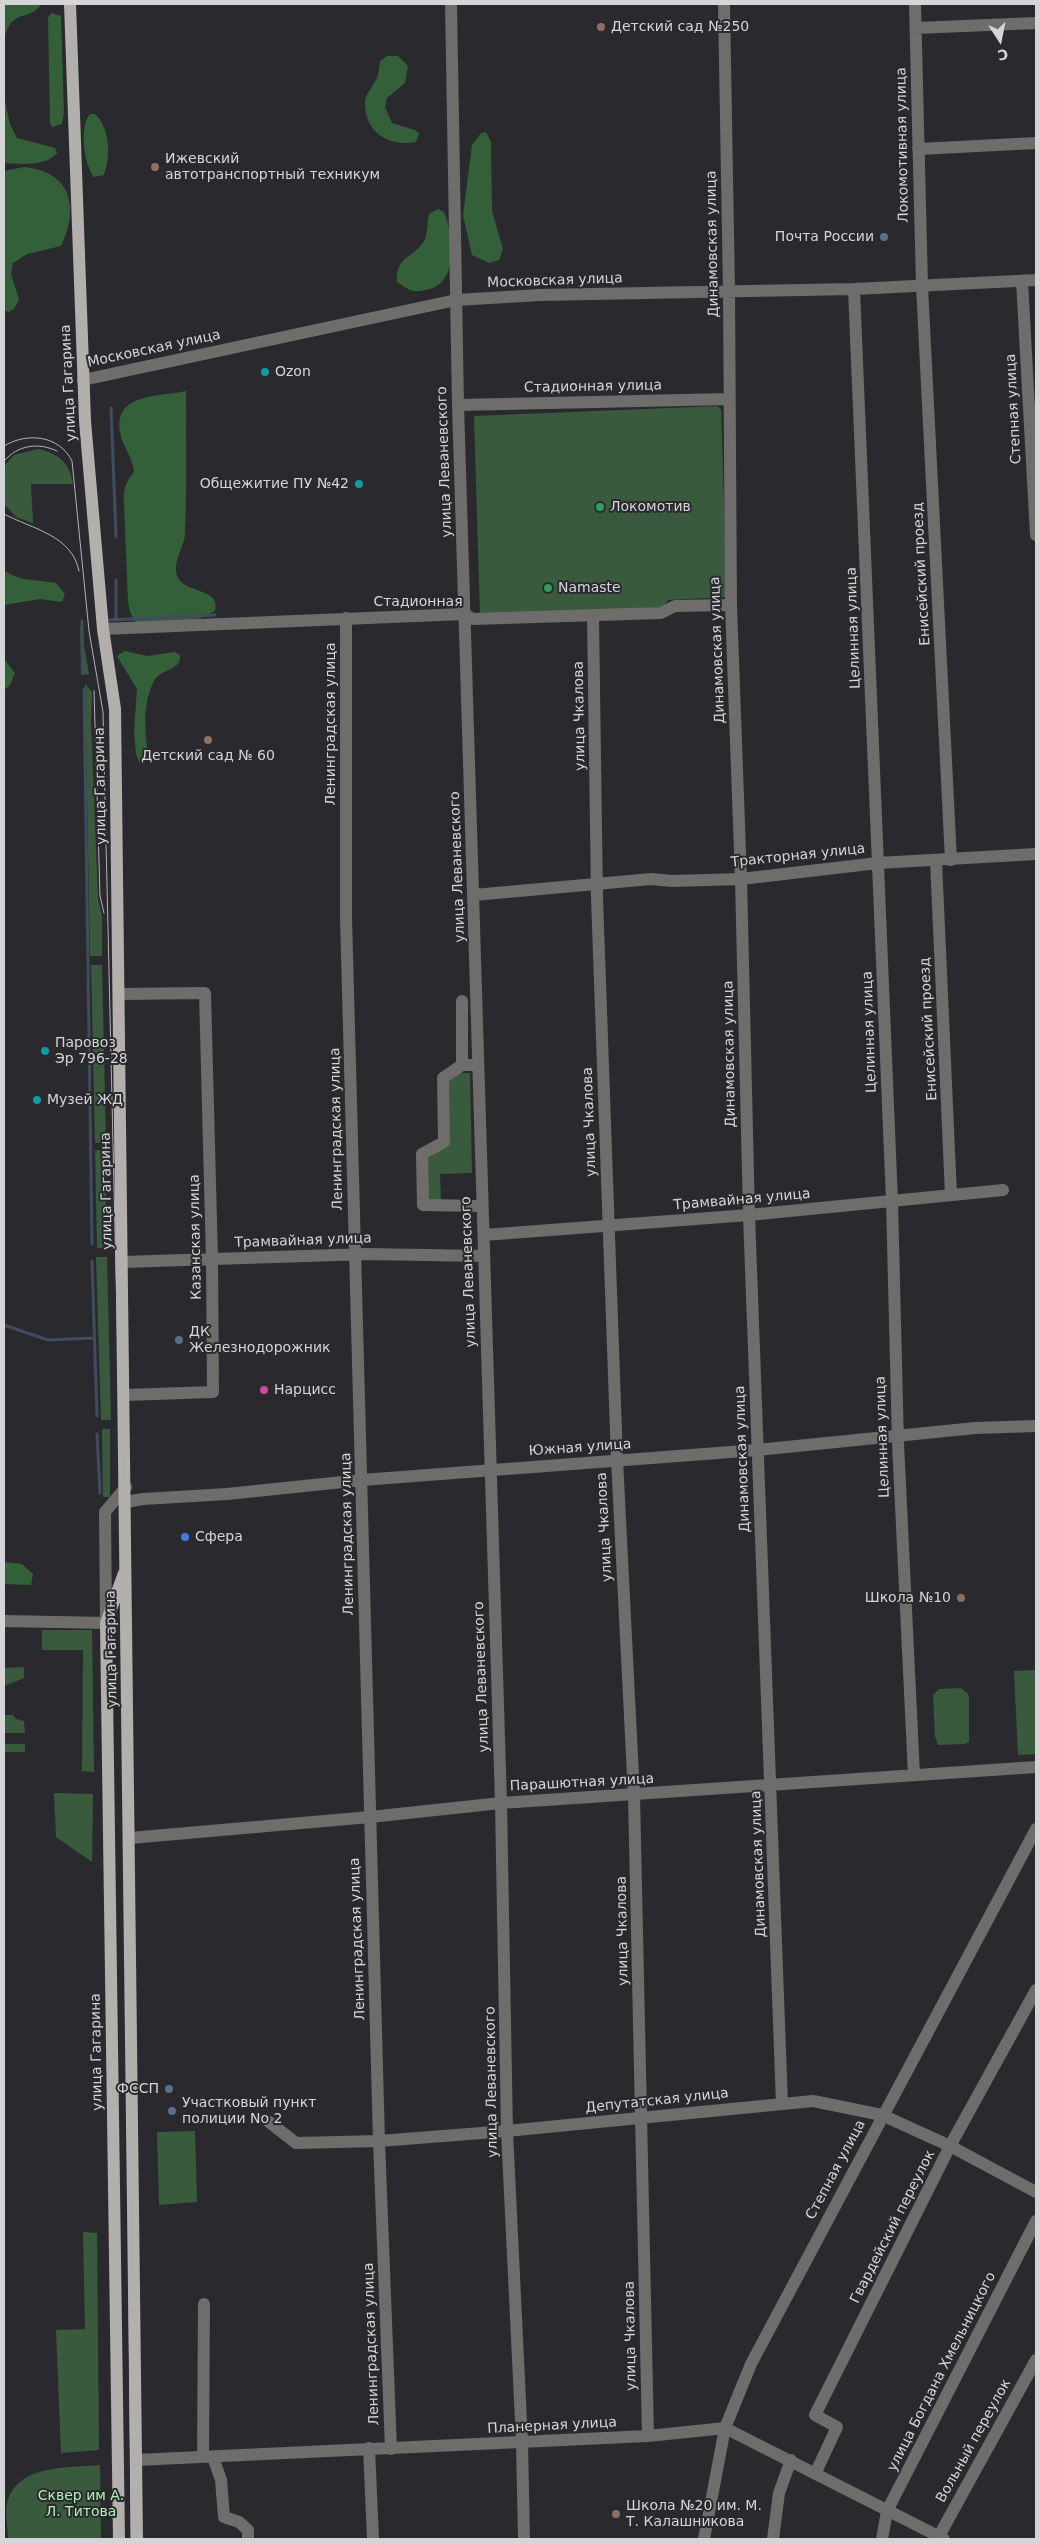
<!DOCTYPE html>
<html>
<head>
<meta charset="utf-8">
<style>
  body { margin:0 }
  #map { position:relative; width:1040px; height:2543px; overflow:hidden; background:#2a2a2e; font-family:"DejaVu Sans",sans-serif }
  canvas { display:block }
  .frame { position:absolute; inset:0; border:5px solid #d5d5d8; pointer-events:none }
  .north { position:absolute; left:975px; top:15px; width:50px; height:50px; -webkit-text-stroke:4px #2a2a2e; paint-order:stroke; rotate:169deg; font-size:14px; font-weight:700; line-height:20px; text-align:center; color:#d5d5d8 }
  .north::after { content:''; display:block; margin:auto; width:18px; height:22px; background:#d5d5d8; clip-path:polygon(50% 0,100% 100%,50% 72%,0 100%) }
</style>
</head>
<body>
<div id="map">
<canvas width="1040" height="2543"></canvas>
<div class="frame"></div>
<div class="north">С</div>
</div>
<script>
const context = document.querySelector('canvas').getContext('2d');
context.lineJoin = 'round';
function fill(path, color) {
  context.fillStyle = color;
  context.fill(path, 'evenodd');
}
function stroke(path, color, width, dash) {
  context.strokeStyle = color;
  context.lineWidth = width;
  context.lineCap = dash ? 'butt' : 'round';
  context.setLineDash(dash || []);
  context.stroke(path);
}
function drawText(font, color, halo, rows, align = 'center') {
  context.font = font + ' "DejaVu Sans",sans-serif';
  context.lineWidth = 4;
  context.setLineDash([]);
  context.textBaseline = 'middle';
  context.strokeStyle = halo;
  context.fillStyle = color;
  for (const [text, x, y, turn = 0] of rows) {
    context.save();
    context.translate(x, y);
    context.rotate((+turn || 0) * Math.PI / 180);
    context.textAlign = isNaN(turn) ? turn : align;
    if (halo) context.strokeText(text, 0, 0);
    context.fillText(text, 0, 0);
    context.restore();
  }
}
fill(new Path2D(`
  M 718,406 L 721,410 L 727,597 L 668,600 L 664,607 L 480,615 L 474,416 Z
  M 38,449 C 58,453 70,463 73,484 L 31,484 L 33,523 L 16,517 L 4,504 L 4,466 L 14,455 Z
  M 80,623 L 89,674 L 81,675 Z
  M 85,684 L 92,692 L 91,721 L 98,899 L 102,915 L 102,956 L 90,956 Z
  M 91,965 L 102,965 L 106,1143 L 95,1143 Z
  M 457,1073 L 470,1073 L 472,1173 L 440,1174 L 441,1204 L 427,1203 L 426,1155 L 450,1135 L 446,1080 Z
  M 95,1150 L 105,1150 L 107,1248 L 97,1248 Z
  M 96,1257 L 107,1257 L 111,1420 L 101,1420 Z
  M 102,1429 L 110,1429 L 110,1497 L 103,1497 Z
  M 42,1630 L 92,1630 L 94,1772 L 82,1771 L 83,1650 L 42,1650 Z
  M 24,1667 L 24,1678 L 4,1686 L 4,1668 Z
  M 1036,1670 L 1036,1754 L 1018,1755 L 1014,1671 Z
  M 961,1688 L 968,1694 L 969,1697 L 969,1742 L 965,1744 L 938,1745 L 935,1736 L 933,1695 L 939,1689 Z
  M 4,1715 L 13,1715 L 16,1719 L 24,1721 L 25,1733 L 4,1733 Z
  M 4,1744 L 25,1744 L 25,1752 L 4,1752 Z
  M 54,1793 L 93,1794 L 92,1862 L 56,1837 Z
  M 195,2131 L 197,2202 L 159,2205 L 157,2132 Z
  M 83,2232 L 97,2233 L 99,2450 L 61,2453 L 56,2330 L 85,2329 Z
  M 100,2465 L 101,2539 L 8,2539 C 8,2528 5,2515 7,2504 C 16,2464 68,2468 100,2465 Z`), '#395a3d');
fill(new Path2D(`
  M 4,4 L 41,4 C 30,22 12,7 4,39 Z
  M 51,13 L 61,16 L 64,113 L 62,124 L 52,127 L 50,122 L 48,18 Z
  M 387,56 L 398,56 L 408,66 L 405,83 L 387,98 L 385,107 L 392,123 L 415,130 L 419,134 L 416,142 C 388,147 364,132 365,101 C 366,94 373,86 376,80 C 379,75 379,67 380,61 Z
  M 4,97 L 10,124 L 17,138 L 55,148 L 57,153 C 46,167 19,164 4,163 Z
  M 90,114 L 95,114 C 110,128 111,156 104,175 L 94,177 C 84,165 79,126 90,114 Z
  M 486,132 L 491,142 L 492,211 L 503,249 L 499,260 L 489,263 L 472,255 L 463,215 L 472,145 L 481,133 Z
  M 24,167 C 71,171 80,208 61,246 L 27,254 L 13,263 L 11,274 L 19,299 L 14,309 L 9,312 L 4,310 L 4,171 Z
  M 438,209 L 444,212 C 453,233 459,281 430,289 C 425,290 419,292 414,291 C 408,290 402,285 397,282 C 395,256 413,259 424,241 C 428,234 427,222 429,214 Z
  M 186,391 C 186,438 187,486 185,533 C 185,545 175,557 176,570 C 177,596 222,585 215,611 L 201,618 L 187,621 L 136,623 L 130,612 L 128,602 L 124,504 C 123,492 125,482 134,472 C 133,457 122,446 120,432 C 114,393 158,397 186,391 Z
  M 4,570 C 17,581 39,580 56,583 L 65,594 L 62,602 L 40,599 L 4,605 Z
  M 125,651 L 147,656 L 175,652 L 180,655 C 182,671 161,668 154,681 C 142,705 145,729 148,755 L 139,762 L 136,754 L 134,732 L 137,689 L 117,656 Z
  M 4,659 L 15,673 L 10,685 L 4,690 Z
  M 4,1562 L 22,1564 L 33,1574 L 31,1585 L 4,1584 Z`), '#336039');
stroke(new Path2D(`
  M 111,408 L 116,537
  M 116,580 L 116,620
  M 109,620 L 215,615
  M 82,621 L 83,672
  M 84,689 L 92,1244
  M 92,1261 L 97,1416
  M 4,1325 L 48,1340 L 94,1338
  M 97,1434 L 100,1493`), '#404c60', 3);
stroke(new Path2D(`
  M 451,4 L 458,405 L 501,1803 L 507,2131 L 522,2442 L 524,2539
  M 724,4 L 729,291 L 731,605 L 741,879 L 749,1215 L 782,2104
  M 915,4 L 922,286 L 951,860
  M 916,28 L 1036,23
  M 918,149 L 1036,143
  M 1022,281 L 1036,535
  M 854,289 L 892,1201 L 898,1443 L 914,1775
  M 83,380 L 456,300 L 540,295 L 854,289 L 1036,280
  M 458,405 L 729,399
  M 593,616 L 597,898 L 617,1460 L 634,1795 L 648,2436
  M 346,618 L 346,917 L 379,2141 L 391,2449
  M 103,629 L 464,614 L 473,619 L 661,613 L 675,606 L 731,605
  M 936,861 L 951,1195
  M 474,895 L 651,879 L 672,881 L 741,879 L 878,863 L 1036,854
  M 120,994 L 205,993 L 212,1259 L 213,1392 L 125,1395
  M 462,1001 L 462,1065
  M 477,1065 L 462,1065 L 443,1078 L 444,1142 L 422,1154 L 423,1205 L 481,1206
  M 484,1235 L 749,1215 L 1003,1190
  M 123,1262 L 366,1254 L 484,1256
  M 126,1502 L 143,1499 L 227,1494 L 362,1480 L 757,1450 L 975,1428 L 1036,1426
  M 4,1621 L 106,1623 L 105,1512 L 126,1487
  M 130,1838 L 370,1817 L 501,1803 L 1036,1767
  M 269,2122 L 296,2143 L 379,2141 L 507,2131 L 813,2101 L 882,2115 L 950,2146 L 1036,2192
  M 369,2448 L 373,2539
  M 203,2457 L 204,2304
  M 213,2457 L 221,2480 L 224,2517 L 239,2522 L 248,2530 L 248,2539
  M 136,2460 L 648,2436 L 725,2428 L 944,2539
  M 816,2472 L 837,2427 L 815,2415 L 950,2146 L 1036,1990
  M 939,2536 L 1036,2360
  M 704,2539 L 725,2428 L 751,2364 L 1036,1829
  M 773,2539 L 779,2493 L 791,2460
  M 882,2539 L 887,2511 L 1036,2221`), '#6e6d6b', 12);
stroke(new Path2D(`
  M 70,4 L 85,421 L 103,629 L 115,709 L 137,2539
  M 119,2539 L 106,1623 L 124,1573`), '#b2afac', 12);
stroke(new Path2D(`
  M 4,446 C 27,432 59,435 72,461 L 89,631 L 103,712 L 123,1575 L 131,2539
  M 4,461 C 18,445 38,442 57,451
  M 4,514 C 32,529 72,535 79,571
  M 94,691 L 100,896 L 104,913`), '#b3b3b6', 1);
for (const [x, y, r, color] of [
  [601,27,5,"#8d6e63"],
  [155,167,5,"#8d6e63"],
  [884,237,5,"#5c6f8a"],
  [265,372,5,"#0f9aa8"],
  [359,484,5,"#0f9aa8"],
  [600,507,5,"#2e9e5b"],
  [548,588,5,"#2e9e5b"],
  [208,740,5,"#8d6e63"],
  [45,1051,5,"#0f9aa8"],
  [37,1100,5,"#0f9aa8"],
  [179,1340,5,"#5c6f8a"],
  [264,1390,5,"#d1479c"],
  [185,1537,5,"#3f7fe0"],
  [961,1598,5,"#8d6e63"],
  [169,2089,5,"#5c6f8a"],
  [172,2111,5,"#5c6f8a"],
  [616,2514,5,"#8d6e63"]
]) {
  const dot = new Path2D();
  dot.arc(x, y, r, 0, 2 * Math.PI);
  context.fillStyle = color;
  context.fill(dot);
  stroke(dot, '#2a2a2e', 2);
}
drawText('14px', '#d5d5d8', '#2a2a2e', [
  ["Детский сад №250",611,27],
  ["Ижевский",165,159],
  ["автотранспортный техникум",165,175],
  ["Почта России",874,237,"right"],
  ["Ozon",275,372],
  ["Общежитие ПУ №42",349,484,"right"],
  ["Локомотив",610,507],
  ["Namaste",558,588],
  ["Детский сад № 60",208,756,"center"],
  ["Паровоз",55,1043],
  ["Эр 796-28",55,1059],
  ["Музей ЖД",47,1100],
  ["ДК",189,1332],
  ["Железнодорожник",189,1348],
  ["Нарцисс",274,1390],
  ["Сфера",195,1537],
  ["Школа №10",951,1598,"right"],
  ["ФССП",159,2089,"right"],
  ["Участковый пункт",182,2103],
  ["полиции No 2",182,2119],
  ["Школа №20 им. М.",626,2506],
  ["Т. Калашникова",626,2522]
], 'left');
drawText('14px', '#d5d5d8', '#2a2a2e', [
  ["Локомотивная улица",903,145,-91],
  ["Динамовская улица",713,244,-91],
  ["Московская улица",555,281,-2],
  ["Московская улица",154,349,-12],
  ["улица Гагарина",69,383,-93],
  ["Стадионная улица",593,387,-1],
  ["Степная улица",1014,409,-93],
  ["улица Леваневского",445,462,-92],
  ["Енисейский проезд",922,574,-93],
  ["Стадионная",418,602],
  ["Целинная улица",854,628,-92],
  ["Динамовская улица",718,650,-92],
  ["улица Чкалова",580,716,-91],
  ["Ленинградская улица",331,724,-90],
  ["улица Гагарина",101,786,-91],
  ["Тракторная улица",798,856,-6],
  ["улица Леваневского",458,867,-92],
  ["Енисейский проезд",929,1029,-93],
  ["Целинная улица",870,1032,-92],
  ["Динамовская улица",730,1054,-91],
  ["улица Чкалова",590,1122,-92],
  ["Ленинградская улица",337,1129,-91],
  ["улица Гагарина",107,1191,-91],
  ["Трамвайная улица",742,1200,-5],
  ["Казанская улица",196,1237,-91],
  ["Трамвайная улица",303,1241,-2],
  ["улица Леваневского",469,1272,-92],
  ["Целинная улица",883,1437,-92],
  ["Южная улица",580,1448,-4],
  ["Динамовская улица",743,1459,-92],
  ["улица Чкалова",605,1527,-93],
  ["Ленинградская улица",348,1534,-91],
  ["улица Гагарина",112,1649,-91],
  ["улица Леваневского",482,1677,-92],
  ["Парашютная улица",582,1783,-3],
  ["Динамовская улица",759,1864,-92],
  ["улица Чкалова",623,1931,-91],
  ["Ленинградская улица",358,1939,-92],
  ["улица Гагарина",97,2052,-91],
  ["улица Леваневского",492,2082,-91],
  ["Депутатская улица",657,2101,-6],
  ["Степная улица",836,2170,-62],
  ["Гвардейский переулок",893,2227,-63],
  ["улица Чкалова",631,2336,-91],
  ["Ленинградская улица",372,2344,-92],
  ["улица Богдана Хмельницкого",942,2372,-63],
  ["Планерная улица",552,2426,-3],
  ["Вольный переулок",974,2441,-61]
]);
drawText('14px', '#adf3b4', '#2a2a2e', [
  ["Сквер им А.",81,2496],
  ["Л. Титова",81,2512]
]);
</script>
</body>
</html>
